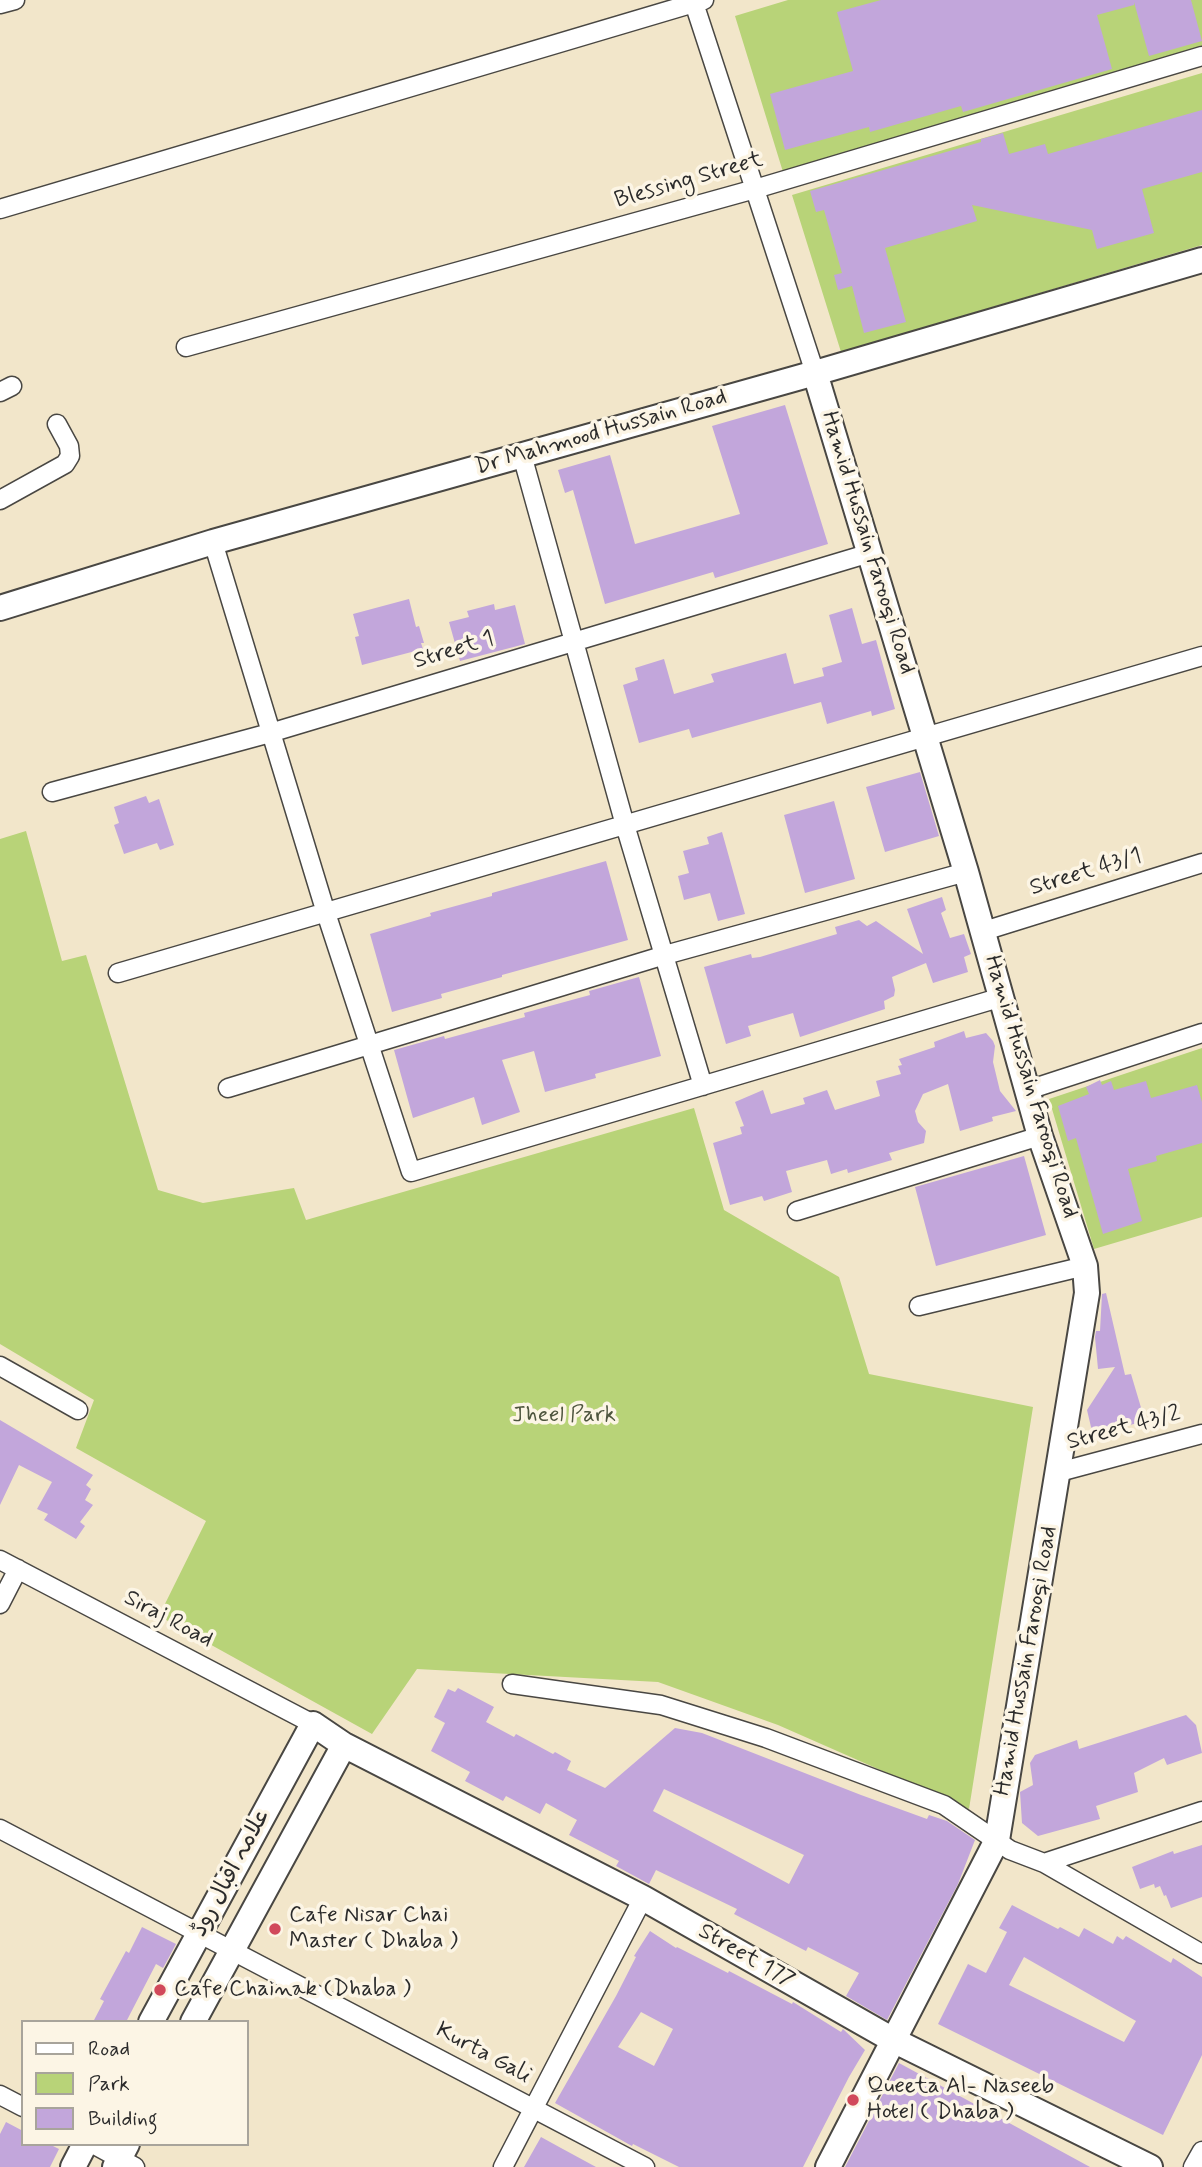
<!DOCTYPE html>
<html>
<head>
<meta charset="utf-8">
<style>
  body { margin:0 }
  #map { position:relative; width:1202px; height:2167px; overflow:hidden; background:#f2e6ca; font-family:Mynerve,sans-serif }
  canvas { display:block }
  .legend { position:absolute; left:21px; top:2020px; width:228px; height:126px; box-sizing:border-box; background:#fcf5e5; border:2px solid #a8a49b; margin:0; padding:9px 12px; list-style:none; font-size:21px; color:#2b2b2b }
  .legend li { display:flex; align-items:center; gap:14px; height:35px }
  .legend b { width:35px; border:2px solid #a8a49b }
</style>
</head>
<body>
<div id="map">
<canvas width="1202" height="2167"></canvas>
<ul class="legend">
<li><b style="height:9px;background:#fff"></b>Road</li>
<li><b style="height:19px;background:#b8d378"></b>Park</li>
<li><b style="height:19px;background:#c2a6db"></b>Building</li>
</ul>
</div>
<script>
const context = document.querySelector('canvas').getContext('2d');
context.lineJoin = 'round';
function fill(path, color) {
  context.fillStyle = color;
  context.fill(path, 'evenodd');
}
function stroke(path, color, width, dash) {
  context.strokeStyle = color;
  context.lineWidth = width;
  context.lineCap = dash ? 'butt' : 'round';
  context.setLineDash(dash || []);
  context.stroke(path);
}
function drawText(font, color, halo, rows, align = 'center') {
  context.font = font + ' Mynerve,"Playpen Sans Arabic",sans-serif';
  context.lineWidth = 7;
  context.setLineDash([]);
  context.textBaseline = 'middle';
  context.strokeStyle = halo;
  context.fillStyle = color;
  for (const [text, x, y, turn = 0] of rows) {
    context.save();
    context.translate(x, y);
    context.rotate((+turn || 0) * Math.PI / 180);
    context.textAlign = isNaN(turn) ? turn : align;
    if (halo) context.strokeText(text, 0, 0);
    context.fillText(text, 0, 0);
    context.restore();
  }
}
fill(new Path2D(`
  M 788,0 L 1202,0 L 1202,51 L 783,172 L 735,16 Z
  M 1202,73 L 1202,245 L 841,352 L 792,195 Z
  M 26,831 L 62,961 L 86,955 L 158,1190 L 203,1203 L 294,1188 L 306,1220 L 694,1108 L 724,1210 L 839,1277 L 869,1374 L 1033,1407 L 969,1809 L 778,1725 L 658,1682 L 417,1669 L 372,1734 L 159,1616 L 206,1521 L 76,1448 L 94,1400 L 0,1344 L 0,839 Z
  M 1202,1048 L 1202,1217 L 1094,1249 L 1049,1099 Z`), '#b8d378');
fill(new Path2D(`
  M 881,0 L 1191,0 L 1202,41 L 1149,56 L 1134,2 L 1134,5 L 1097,15 L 1112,69 L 963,112 L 961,106 L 870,132 L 869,127 L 785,150 L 770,94 L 853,71 L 837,12 Z
  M 1202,110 L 1202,172 L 1142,189 L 1154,233 L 1097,249 L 1092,230 L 972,205 L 977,221 L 885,248 L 906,322 L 864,333 L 852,286 L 838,290 L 834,275 L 842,273 L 824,210 L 816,212 L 810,191 L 981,142 L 981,139 L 1003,133 L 1009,154 L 1045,144 L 1048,154 Z
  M 785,405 L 828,544 L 715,578 L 713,572 L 605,604 L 573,490 L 565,493 L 558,470 L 610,455 L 635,544 L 740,514 L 712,426 Z
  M 409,599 L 416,627 L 419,626 L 424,643 L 421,643 L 423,649 L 362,665 L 355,637 L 359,636 L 353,614 Z
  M 494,604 L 495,610 L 515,605 L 525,644 L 460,661 L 449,622 L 469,617 L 467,611 Z
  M 852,608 L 862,644 L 876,640 L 895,709 L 872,716 L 871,711 L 827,724 L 821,702 L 692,738 L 689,729 L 639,743 L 623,685 L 638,680 L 635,668 L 664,659 L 674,694 L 714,682 L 711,674 L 786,653 L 794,684 L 824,676 L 822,668 L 842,662 L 829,615 Z
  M 920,772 L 939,836 L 885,852 L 866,787 Z
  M 146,796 L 149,803 L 159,799 L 174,845 L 160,850 L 157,843 L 124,854 L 114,825 L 119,823 L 114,807 Z
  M 834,801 L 855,879 L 805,893 L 784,815 Z
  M 722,832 L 745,914 L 718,921 L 710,893 L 684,900 L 678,876 L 689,873 L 683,851 L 709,844 L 707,837 Z
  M 606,861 L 628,940 L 502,975 L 502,977 L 441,994 L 442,998 L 392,1012 L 370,934 L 431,916 L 430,913 L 492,896 L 492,893 Z
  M 942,897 L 946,910 L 941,913 L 950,938 L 964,934 L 971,954 L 964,957 L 968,972 L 933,983 L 926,963 L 892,977 L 895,990 L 894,996 L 884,1001 L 885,1009 L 800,1037 L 793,1013 L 748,1026 L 751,1036 L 726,1044 L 704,967 L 751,954 L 752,958 L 760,957 L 837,934 L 835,927 L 859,920 L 867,926 L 876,921 L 923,954 L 907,909 Z
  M 639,977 L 661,1056 L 595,1074 L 596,1078 L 545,1092 L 534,1051 L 502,1060 L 520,1112 L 482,1125 L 474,1097 L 413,1118 L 394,1050 L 444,1036 L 445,1039 L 525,1017 L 524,1013 L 590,995 L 589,991 Z
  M 964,1031 L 966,1038 L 986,1033 L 993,1041 L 995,1046 L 993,1062 L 1000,1091 L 1016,1111 L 992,1117 L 993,1121 L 960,1131 L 948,1084 L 923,1094 L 915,1111 L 918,1122 L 926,1131 L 924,1143 L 889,1153 L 892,1160 L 848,1173 L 847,1169 L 831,1174 L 827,1160 L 786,1171 L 792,1192 L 764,1201 L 762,1196 L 730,1205 L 713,1143 L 742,1134 L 740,1127 L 744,1126 L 735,1102 L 763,1090 L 771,1114 L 805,1104 L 803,1098 L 827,1090 L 835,1110 L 880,1096 L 876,1081 L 901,1074 L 898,1066 L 902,1065 L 899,1059 L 935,1047 L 934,1042 Z
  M 1100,1080 L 1102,1085 L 1111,1081 L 1114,1090 L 1146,1081 L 1151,1098 L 1197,1085 L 1202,1102 L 1202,1143 L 1156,1156 L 1157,1161 L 1128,1169 L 1142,1221 L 1103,1234 L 1076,1138 L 1068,1141 L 1058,1106 L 1089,1094 L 1086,1087 Z
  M 1024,1156 L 1046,1235 L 936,1266 L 915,1187 Z
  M 1106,1293 L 1125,1375 L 1131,1374 L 1145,1421 L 1096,1434 L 1091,1427 L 1087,1410 L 1115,1367 L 1098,1369 L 1095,1337 L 1096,1331 L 1100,1331 L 1102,1294 Z
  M 0,1420 L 93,1475 L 86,1485 L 91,1489 L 85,1500 L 93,1505 L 80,1522 L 85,1526 L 76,1539 L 44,1520 L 48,1514 L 37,1509 L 52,1482 L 19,1465 L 0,1505 Z
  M 458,1688 L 494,1707 L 486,1722 L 514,1737 L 516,1734 L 553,1754 L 555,1752 L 571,1761 L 567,1770 L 605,1788 L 675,1728 L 702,1733 L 861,1795 L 927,1819 L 929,1815 L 947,1821 L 975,1840 L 958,1884 L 887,2020 L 846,1996 L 859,1973 L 808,1947 L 806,1951 L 734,1914 L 737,1909 L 656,1870 L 649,1884 L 616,1866 L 619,1861 L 569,1835 L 577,1820 L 546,1803 L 540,1814 L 506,1796 L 503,1801 L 465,1781 L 470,1772 L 431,1751 L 445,1723 L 434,1717 L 448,1689 L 455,1692 ZM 664,1789 L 804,1855 L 789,1884 L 653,1811 Z
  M 1186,1715 L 1196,1725 L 1202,1753 L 1167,1765 L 1164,1758 L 1134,1773 L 1138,1792 L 1096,1806 L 1100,1819 L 1038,1836 L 1022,1823 L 1020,1792 L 1033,1785 L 1030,1763 L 1035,1755 L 1077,1740 L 1079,1749 Z
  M 1202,1845 L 1202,1897 L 1171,1908 L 1166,1895 L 1164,1896 L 1160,1886 L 1155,1888 L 1154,1884 L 1140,1889 L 1132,1867 L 1173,1851 L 1174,1854 Z
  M 1012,1905 L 1058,1929 L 1060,1927 L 1079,1937 L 1084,1928 L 1113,1944 L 1117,1936 L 1123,1940 L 1126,1936 L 1171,1963 L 1173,1958 L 1202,1977 L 1202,2055 L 1163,2135 L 938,2024 L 968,1964 L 986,1973 L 1007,1932 L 999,1928 ZM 1024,1957 L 1136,2021 L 1124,2042 L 1009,1985 Z
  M 142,1927 L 176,1944 L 168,1959 L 163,1968 L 156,1964 L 126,2022 L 93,2022 L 104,2001 L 100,1999 L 126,1951 L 129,1953 Z
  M 650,1931 L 676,1948 L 677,1947 L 728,1973 L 729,1971 L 792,2004 L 793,2002 L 841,2032 L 843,2029 L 865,2050 L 849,2077 L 803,2167 L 679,2167 L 633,2144 L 632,2146 L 555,2103 L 616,1996 L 636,1957 L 634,1956 ZM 641,2012 L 673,2029 L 654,2066 L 618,2047 Z
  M 899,2063 L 945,2088 L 1090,2167 L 845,2167 Z
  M 6,2122 L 23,2131 L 23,2144 L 49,2144 L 59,2149 L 50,2167 L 0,2167 L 0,2134 Z
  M 541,2137 L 561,2148 L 596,2167 L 524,2167 Z`), '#c2a6db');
const street = new Path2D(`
  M 693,0 L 815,373
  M 0,4 L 15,0
  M 0,209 L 704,0
  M 186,347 L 755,189 L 1202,56
  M 0,392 L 12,386
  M 522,455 L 625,825 L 703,1086
  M 0,500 L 65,464 L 70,456 L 69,446 L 57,424
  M 213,542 L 326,913 L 411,1172 L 1002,997
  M 52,792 L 270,733 L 870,553
  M 984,931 L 1202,863
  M 118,973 L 1202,656
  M 228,1088 L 665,955 L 966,872
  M 1028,1090 L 1202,1033
  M 797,1211 L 1040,1136
  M 919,1306 L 1085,1266
  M 0,1366 L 78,1410
  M 1059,1472 L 1202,1434
  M 0,1560 L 313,1724
  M 0,1604 L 18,1569
  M 512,1684 L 661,1705 L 766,1738 L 944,1805 L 1010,1850 L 1044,1863 L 1202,1954
  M 0,1829 L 645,2167
  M 1044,1863 L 1202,1811
  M 0,2095 L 23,2107
  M 93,2144 L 135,2167
  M 503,2167 L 643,1898
  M 1193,2167 L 1202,2151`);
const secondary = new Path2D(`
  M 815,373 L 966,872 L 1040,1136 L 1085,1266 L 1087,1293 L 997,1840 L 828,2167
  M 0,608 L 213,542 L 815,373 L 1202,260
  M 151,2022 L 313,1724 L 344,1745 L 643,1898 L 893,2040 L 1150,2167
  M 193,2022 L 344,1745
  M 73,2167 L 85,2144
  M 115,2167 L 127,2144`);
stroke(street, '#494743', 21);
stroke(secondary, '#494743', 28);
stroke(street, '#fff', 18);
stroke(secondary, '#fff', 24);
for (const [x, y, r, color] of [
  [275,1929,7,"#d1495b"],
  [160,1990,7,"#d1495b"],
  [853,2100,7,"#d1495b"]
]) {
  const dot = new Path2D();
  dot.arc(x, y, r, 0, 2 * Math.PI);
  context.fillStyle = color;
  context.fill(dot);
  stroke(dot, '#fcf5e5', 2.5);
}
drawText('23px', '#2b2b2b', '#fcf5e5', [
  ["Blessing Street",689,181,-16],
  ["Dr Mahmood Hussain Road",601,433,-16],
  ["Hamid Hussain Farooqi Road",867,543,73],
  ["Street 1",454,651,-17],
  ["Street 43/1",1086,873,-17],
  ["Hamid Hussain Farooqi Road",1030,1087,73],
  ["Street 43/2",1124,1429,-15],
  ["Siraj Road",168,1620,28],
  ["Hamid Hussain Farooqi Road",1027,1661,-80],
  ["علامہ اقبال روڈ",232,1873,-62],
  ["Street 177",746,1957,30],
  ["Kurta Gali",483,2054,28]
]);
drawText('23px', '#4e553e', '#fcf5e5', [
  ["Jheel Park",564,1416]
]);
drawText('23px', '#2b2b2b', '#fcf5e5', [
  ["Cafe Nisar Chai",289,1916],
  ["Master ( Dhaba )",289,1942],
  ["Cafe Chainak (Dhaba )",174,1990],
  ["Queeta Al- Naseeb",867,2087],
  ["Hotel ( Dhaba )",867,2113]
], 'left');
</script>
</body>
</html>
